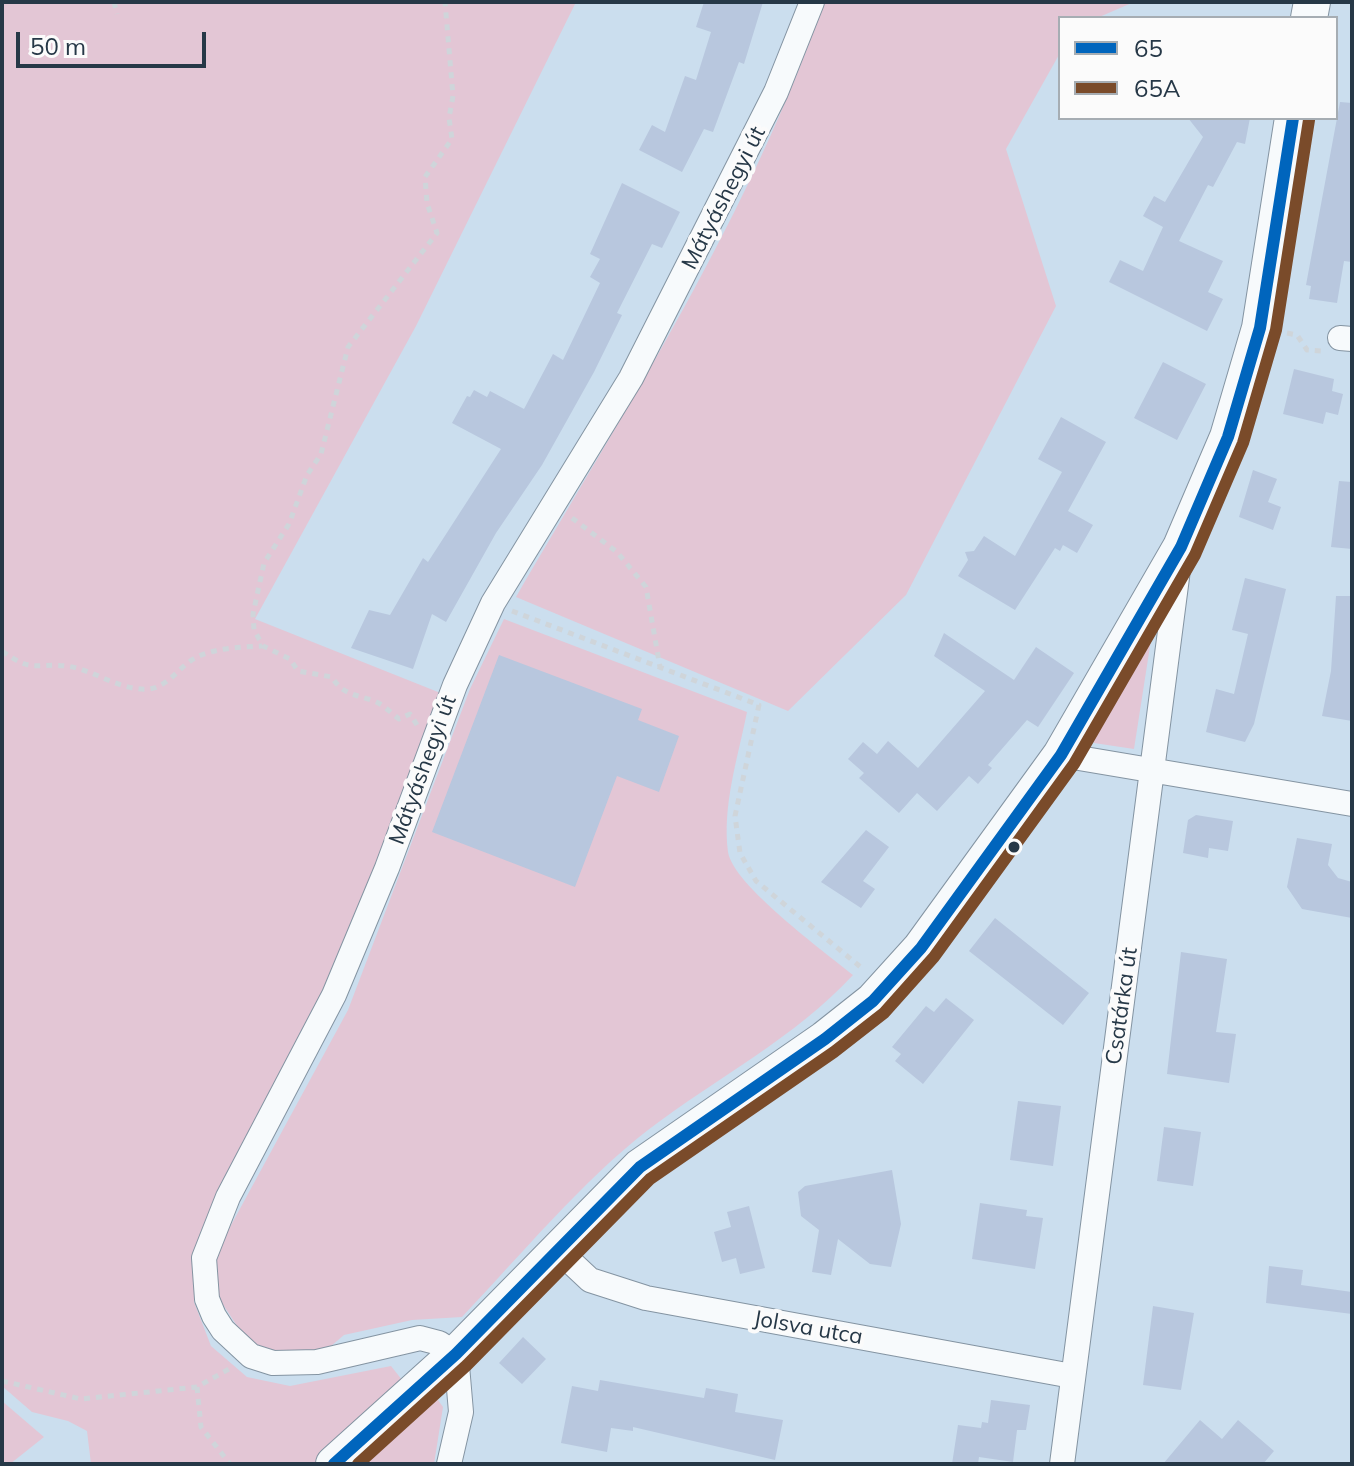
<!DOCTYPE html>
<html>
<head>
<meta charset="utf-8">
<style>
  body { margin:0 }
  #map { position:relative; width:1354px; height:1466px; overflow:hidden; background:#cbdeee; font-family:Mulish,sans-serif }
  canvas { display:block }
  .frame { position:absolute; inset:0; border:4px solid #263847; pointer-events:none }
  .legend { position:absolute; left:1058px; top:16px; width:280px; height:104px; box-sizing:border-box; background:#fbfbfb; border:2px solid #a6adb3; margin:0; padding:10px 14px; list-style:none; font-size:24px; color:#263847 }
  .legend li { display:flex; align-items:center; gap:16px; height:40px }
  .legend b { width:40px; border:2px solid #a6adb3 }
  .scale { position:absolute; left:16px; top:32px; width:190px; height:36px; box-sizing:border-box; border:4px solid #263847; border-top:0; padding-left:10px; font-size:24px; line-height:28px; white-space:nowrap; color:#263847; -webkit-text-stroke:6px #fbfbfb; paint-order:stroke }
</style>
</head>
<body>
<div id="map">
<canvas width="1354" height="1466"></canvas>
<div class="frame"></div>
<ul class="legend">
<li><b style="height:10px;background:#0065bd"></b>65</li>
<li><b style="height:10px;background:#7a4b2a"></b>65A</li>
</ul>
<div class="scale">50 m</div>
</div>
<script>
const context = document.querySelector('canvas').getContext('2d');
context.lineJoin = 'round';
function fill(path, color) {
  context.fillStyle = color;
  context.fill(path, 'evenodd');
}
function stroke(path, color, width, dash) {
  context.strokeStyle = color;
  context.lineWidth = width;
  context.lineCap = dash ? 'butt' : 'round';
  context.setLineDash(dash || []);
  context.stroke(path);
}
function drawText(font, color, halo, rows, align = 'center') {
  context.font = font + ' Mulish,sans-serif';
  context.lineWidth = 8;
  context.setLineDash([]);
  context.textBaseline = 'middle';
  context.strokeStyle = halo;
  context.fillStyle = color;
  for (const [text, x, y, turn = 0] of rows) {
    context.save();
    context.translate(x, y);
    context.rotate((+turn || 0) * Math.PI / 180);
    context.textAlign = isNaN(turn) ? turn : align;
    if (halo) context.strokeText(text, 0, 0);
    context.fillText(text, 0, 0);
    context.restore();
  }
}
fill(new Path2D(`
  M 2,2 L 576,2 L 416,326 L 255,619 L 443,694 L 353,928 L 201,1241 L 194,1302 L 211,1346 L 247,1377 L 290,1386 L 391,1366 L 406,1385 L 328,1464 L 91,1464 L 87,1431 L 68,1421 L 32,1412 L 2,1386 Z
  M 824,2 L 1134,2 L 1097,18 L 1060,18 L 1060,53 L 1006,149 L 1056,306 L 906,595 L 788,711 L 516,597 C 628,405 751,213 824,2 Z
  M 504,619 L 747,712 C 738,757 722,806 728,852 C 733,885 825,952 853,975 C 795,1038 716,1078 648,1130 C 584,1179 519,1257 462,1317 L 412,1320 L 344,1335 L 317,1358 L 274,1357 L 247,1341 L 216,1294 L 217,1251 L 348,1010 L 470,689 Z
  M 1153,627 L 1134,749 L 1094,743 L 1091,735 Z
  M 430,1399 L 438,1400 L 443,1407 L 434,1464 L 347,1464 Z
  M 2,1401 L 44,1437 L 10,1464 L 2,1464 Z`), '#e3c6d5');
fill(new Path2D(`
  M 704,2 L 763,2 L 744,64 L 739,62 L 713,132 L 704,129 L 682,172 L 639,150 L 652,125 L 665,132 L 685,76 L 696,80 L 711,32 L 696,27 Z
  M 1340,102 L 1352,103 L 1352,262 L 1344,261 L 1337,303 L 1309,299 L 1311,286 L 1306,285 Z
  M 1188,118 L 1250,118 L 1245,144 L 1237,142 L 1213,187 L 1208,185 L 1179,241 L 1223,261 L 1208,292 L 1223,299 L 1207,331 L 1109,282 L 1120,260 L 1143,271 L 1163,227 L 1143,216 L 1154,196 L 1165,202 L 1203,137 Z
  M 622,183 L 680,212 L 662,248 L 652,244 L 617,313 L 622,315 L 594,372 L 542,465 L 496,533 L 446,622 L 432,614 L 413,669 L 351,648 L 369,610 L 390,615 L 423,558 L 428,562 L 501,449 L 452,423 L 467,396 L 470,397 L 474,390 L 487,397 L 490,391 L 524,409 L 553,354 L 563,360 L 600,283 L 590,277 L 600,259 L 590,254 Z
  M 1163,362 L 1206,384 L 1177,440 L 1134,418 Z
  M 1294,369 L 1334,379 L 1332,391 L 1343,394 L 1338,415 L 1326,412 L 1323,424 L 1283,414 Z
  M 1061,417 L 1106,442 L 1068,511 L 1093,525 L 1077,553 L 1063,545 L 1060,551 L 1055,548 L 1015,610 L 958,576 L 968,560 L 965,552 L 974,551 L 984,536 L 1015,556 L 1062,472 L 1038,459 Z
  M 1253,470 L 1277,479 L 1268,502 L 1281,507 L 1273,530 L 1239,517 Z
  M 1339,481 L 1352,482 L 1352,549 L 1331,547 Z
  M 1245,578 L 1286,589 L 1254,724 L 1245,742 L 1206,732 L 1216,689 L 1234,694 L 1248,634 L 1232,630 Z
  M 1336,596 L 1352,596 L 1352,721 L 1322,716 L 1331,671 Z
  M 944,633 L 1014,680 L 1036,647 L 1074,673 L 1038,727 L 1027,720 L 988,765 L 992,768 L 978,784 L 969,776 L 937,811 L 917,793 L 899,813 L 859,778 L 864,773 L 848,759 L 863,742 L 877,754 L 888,741 L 918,768 L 985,691 L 934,656 Z
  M 499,655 L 642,709 L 638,720 L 679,736 L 659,792 L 617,776 L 575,887 L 432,832 Z
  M 1196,815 L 1233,821 L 1228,851 L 1209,848 L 1208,858 L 1183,853 L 1188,820 Z
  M 866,830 L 889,847 L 863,881 L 875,889 L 861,908 L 821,882 Z
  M 1297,838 L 1332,844 L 1328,865 L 1338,878 L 1352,882 L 1352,918 L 1302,909 L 1287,887 Z
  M 995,918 L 1089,993 L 1063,1025 L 969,951 Z
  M 1181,952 L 1227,959 L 1216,1032 L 1236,1034 L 1229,1083 L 1167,1074 Z
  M 946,998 L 974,1020 L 923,1084 L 895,1061 L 901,1054 L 892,1047 L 926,1006 L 934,1012 Z
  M 1018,1101 L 1061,1106 L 1053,1166 L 1010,1160 Z
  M 1164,1127 L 1201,1132 L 1193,1186 L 1157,1181 Z
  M 892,1170 L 901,1224 L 891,1267 L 870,1264 L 838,1239 L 831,1275 L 812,1272 L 819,1230 L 801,1216 L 798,1192 L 805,1186 Z
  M 980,1203 L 1027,1210 L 1026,1216 L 1043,1218 L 1035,1269 L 972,1259 Z
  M 749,1206 L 765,1268 L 740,1274 L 736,1258 L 722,1262 L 714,1232 L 731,1227 L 727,1212 Z
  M 1269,1266 L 1303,1270 L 1301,1285 L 1352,1292 L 1352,1314 L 1266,1303 Z
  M 1153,1306 L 1194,1313 L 1181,1390 L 1143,1385 Z
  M 523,1337 L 546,1359 L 522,1384 L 499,1363 Z
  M 600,1380 L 704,1398 L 706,1388 L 738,1394 L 735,1412 L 783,1420 L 775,1460 L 633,1427 L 633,1431 L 611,1428 L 607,1452 L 561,1443 L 572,1386 L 598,1391 Z
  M 991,1400 L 1030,1405 L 1026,1430 L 1017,1430 L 1013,1462 L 979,1457 L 978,1464 L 952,1464 L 958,1425 L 981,1428 L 982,1422 L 988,1423 Z
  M 1200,1420 L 1222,1439 L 1238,1420 L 1274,1451 L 1263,1464 L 1163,1464 Z`), '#b8c7de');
const street = new Path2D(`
  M 1340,338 L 1352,339
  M 1061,755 L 1352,804
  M 557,1249 L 590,1280 L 646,1298 L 1072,1376
  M 449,1464 L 461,1412 L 456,1354 L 439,1343 L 420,1338 L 317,1362 L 273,1363 L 251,1356 L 223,1330 L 214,1316 L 207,1299 L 204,1258 L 228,1197 L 334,995 L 387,868 L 455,685 L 493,603 L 631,378 L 776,92 L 812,2
  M 1062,1464 L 1179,562`);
const secondary = new Path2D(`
  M 1309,18 L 1312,2
  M 334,1464 L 456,1354 L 640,1167 L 825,1039 L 873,1001 L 921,948 L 1061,755 L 1181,547 L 1228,437 L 1260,328 L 1293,118`);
stroke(street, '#8494a2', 26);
stroke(secondary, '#8494a2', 38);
stroke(new Path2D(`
  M 114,2 L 117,14
  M 1287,333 L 1297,335 L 1307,350 L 1321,351
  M 572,518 L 617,552 L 646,587 L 660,667
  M 512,611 L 759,705 L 735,816 L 740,853 L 756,881 L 863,969
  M 2,651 C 33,673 32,663 66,666 C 94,669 118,691 149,689 C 168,687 180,666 195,658 C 213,648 241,647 262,646
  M 417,725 L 410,714 L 399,719 C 391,713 383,704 374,701 C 358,695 342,695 332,677 L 298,671 L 290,659 L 263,646 L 254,630 L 253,614 L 264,563 L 289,524 L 307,475 L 321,454 L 348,347 L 437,233 L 427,203 L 425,177 L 452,139 L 449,118 L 453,96 L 445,2
  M 2,1381 L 81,1399 L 197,1387 L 229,1369
  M 197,1387 L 201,1427 L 230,1464`), '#cfd5da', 5, [6, 6]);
stroke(street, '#f7fafc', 24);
stroke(secondary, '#f7fafc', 36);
stroke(new Path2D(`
  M 334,1464 L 456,1354 L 640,1167 L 825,1039 L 873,1001 L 921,948 L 1061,755 L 1181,547 L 1228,437 L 1260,328 L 1293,118`), '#0065bd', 12);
stroke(new Path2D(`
  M 358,1464 L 467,1365 L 650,1179 L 834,1052 L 884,1013 L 934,957 L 1074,764 L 1195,555 L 1243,443 L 1276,330 L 1309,120`), '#7a4b2a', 12);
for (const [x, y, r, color] of [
  [1014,847,7,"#263847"]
]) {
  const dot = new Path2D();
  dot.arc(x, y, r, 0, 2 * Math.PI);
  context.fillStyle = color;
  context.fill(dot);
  stroke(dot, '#fbfbfb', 3);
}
drawText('22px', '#263847', '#fbfbfb', [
  ["Mátyáshegyi út",724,198,-63],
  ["Mátyáshegyi út",423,770,-70],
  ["Csatárka út",1122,1006,-82],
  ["Jolsva utca",808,1328,10]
]);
</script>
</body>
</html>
